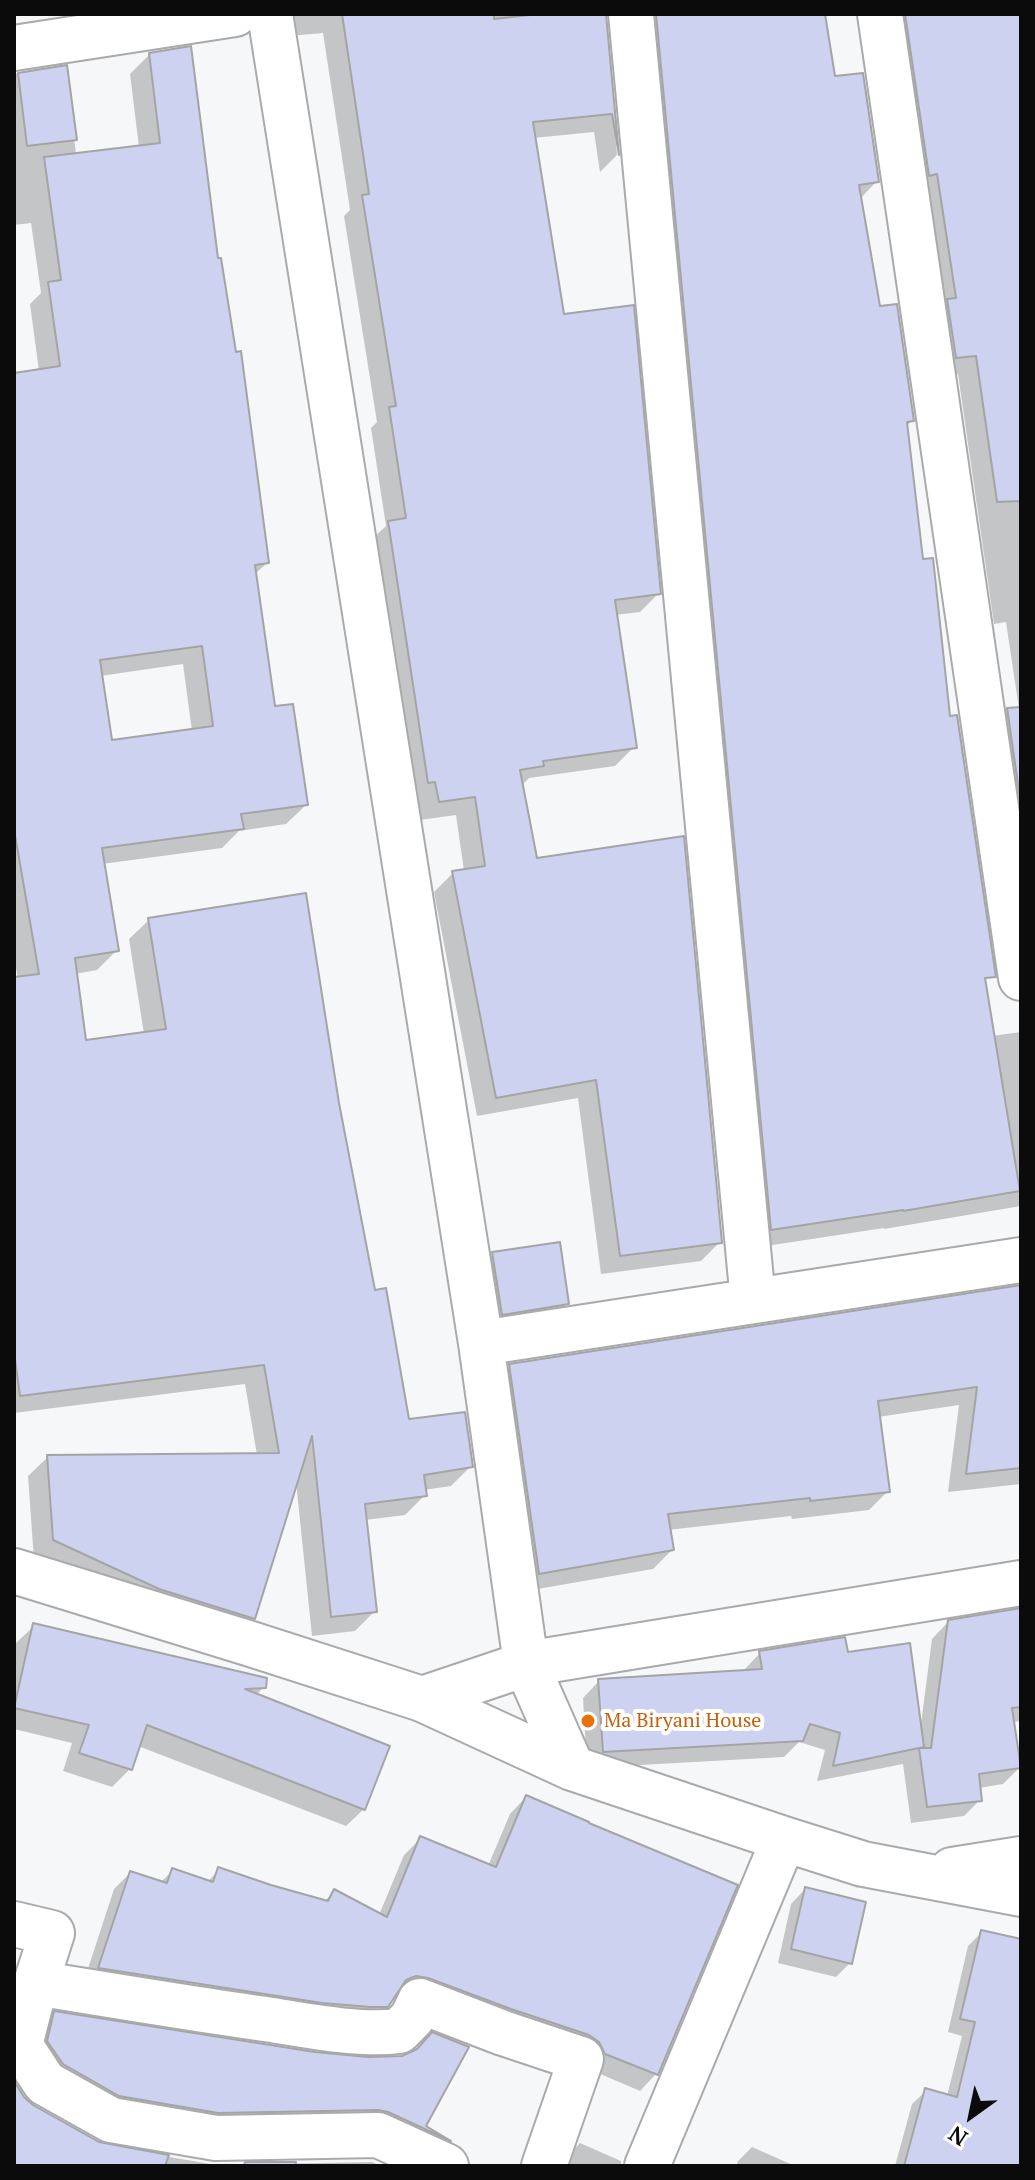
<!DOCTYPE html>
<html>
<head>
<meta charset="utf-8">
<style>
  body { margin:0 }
  #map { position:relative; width:1035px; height:2180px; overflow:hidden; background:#f6f7f8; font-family:"PT Serif",serif }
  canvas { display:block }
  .frame { position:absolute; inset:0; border:16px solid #0b0b0c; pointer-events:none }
  .north { position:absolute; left:931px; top:2076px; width:80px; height:80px; -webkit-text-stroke:6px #fff; paint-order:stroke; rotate:213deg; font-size:22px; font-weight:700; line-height:32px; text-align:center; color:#0b0b0c }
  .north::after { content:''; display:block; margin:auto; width:28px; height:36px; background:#0b0b0c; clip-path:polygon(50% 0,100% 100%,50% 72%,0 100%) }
</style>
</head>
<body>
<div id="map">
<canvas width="1035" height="2180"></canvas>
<div class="frame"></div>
<div class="north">N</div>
</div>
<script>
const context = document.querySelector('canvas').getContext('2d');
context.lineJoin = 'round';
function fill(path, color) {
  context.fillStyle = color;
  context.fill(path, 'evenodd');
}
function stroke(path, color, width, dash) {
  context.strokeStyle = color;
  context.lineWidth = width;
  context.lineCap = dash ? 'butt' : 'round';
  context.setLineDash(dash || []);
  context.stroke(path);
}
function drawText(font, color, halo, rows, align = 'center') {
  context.font = font + ' "PT Serif",serif';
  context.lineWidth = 8;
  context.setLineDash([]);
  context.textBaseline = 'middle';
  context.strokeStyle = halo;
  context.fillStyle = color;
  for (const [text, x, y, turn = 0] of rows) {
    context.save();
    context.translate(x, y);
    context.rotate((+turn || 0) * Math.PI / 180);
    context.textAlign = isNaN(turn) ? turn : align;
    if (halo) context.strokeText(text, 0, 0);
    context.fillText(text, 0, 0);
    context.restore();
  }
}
fill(new Path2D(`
  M 276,14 L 604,14 L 617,155 L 600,172 L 594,132 L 533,138 L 563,316 L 659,593 L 640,612 L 615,615 L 634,747 L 615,766 L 529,778 L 523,784 L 535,861 L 720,1242 L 701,1261 L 601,1274 L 578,1098 L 477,1116 L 434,892 L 453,873 L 464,871 L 456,815 L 420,820 L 369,542 L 386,526 L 371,428 L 377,422 L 344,216 L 350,210 L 323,33 L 278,37 Z
  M 627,14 L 823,14 L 834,78 L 877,181 L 860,199 L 878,308 L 912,420 L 906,427 L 984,1037 L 1021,1032 L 1021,1206 L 884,1229 L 884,1228 L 753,1248 Z
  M 883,14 L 1021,14 L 1021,876 L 989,729 L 1008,710 L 1019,709 L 1006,622 L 994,624 L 958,374 L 937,376 Z
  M 150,54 L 216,261 L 267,563 L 254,575 L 274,709 L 306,805 L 286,824 L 239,831 L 222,848 L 102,864 L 117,950 L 97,970 L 75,974 L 85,1043 L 144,1034 L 129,939 L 149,920 L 337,1103 L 374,1292 L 407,1421 L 471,1466 L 451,1486 L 424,1490 L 425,1495 L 405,1515 L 365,1520 L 375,1611 L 355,1631 L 312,1636 L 296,1482 L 254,1618 L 234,1638 L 34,1560 L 28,1476 L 48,1457 L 257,1455 L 245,1384 L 14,1413 L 14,979 L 18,979 L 14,958 L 14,375 L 39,371 L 30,304 L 41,293 L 31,223 L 14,225 L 14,74 L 66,67 L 76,155 L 139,147 L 130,74 ZM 183,664 L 192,731 L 110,742 L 100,676 Z
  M 493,1254 L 567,1303 L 553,1318 L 488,1328 L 478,1268 Z
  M 1021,1287 L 1021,1484 L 948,1492 L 959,1405 L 878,1417 L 888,1491 L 869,1510 L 792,1519 L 791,1516 L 668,1530 L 672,1550 L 653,1569 L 520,1592 L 491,1385 L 510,1366 Z
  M 1021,1610 L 1021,1721 L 1012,1722 L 1019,1768 L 1003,1784 L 979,1788 L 980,1800 L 964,1816 L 911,1823 L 903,1764 L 817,1781 L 825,1750 L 799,1742 L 784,1757 L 587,1768 L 583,1698 L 599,1681 L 744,1672 L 744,1670 L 760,1653 L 846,1654 L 921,1724 L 932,1639 L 948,1622 Z
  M 34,1626 L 264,1687 L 256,1695 L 364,1809 L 346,1826 L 138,1746 L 130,1769 L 112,1787 L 63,1771 L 72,1743 L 14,1729 L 14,1652 L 16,1643 Z
  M 526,1797 L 735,1886 L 656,2074 L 640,2091 L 411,1993 L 395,1994 L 386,2006 L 369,2023 L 83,1984 L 114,1889 L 130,1873 L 160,1883 L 173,1870 L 207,1882 L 219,1870 L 324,1902 L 334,1891 L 379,1915 L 404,1855 L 420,1839 L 488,1866 L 510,1814 Z
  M 805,1889 L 850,1963 L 836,1977 L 778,1963 L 791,1904 Z
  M 982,1932 L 1021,1941 L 1021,2166 L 895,2166 L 912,2104 L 926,2091 L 947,2096 L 962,2036 L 948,2032 L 968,1946 Z
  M 55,2014 L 315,2054 L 448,2141 L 437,2153 L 204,2125 L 106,2108 L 35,2054 L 42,2027 Z
  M 14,2085 L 32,2106 L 106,2146 L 216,2165 L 372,2162 L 381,2166 L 14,2166 Z
  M 580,2143 L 621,2161 L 621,2166 L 563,2166 L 566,2157 Z
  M 752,2147 L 795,2166 L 736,2166 L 738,2161 Z`), '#0003');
const building = new Path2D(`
  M 342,14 L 494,14 L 494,19 L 539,14 L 606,14 L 619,155 L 612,114 L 533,122 L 564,314 L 634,305 L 661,594 L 615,600 L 637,748 L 543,761 L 544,766 L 520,770 L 537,858 L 684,836 L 722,1243 L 620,1256 L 596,1080 L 496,1098 L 452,871 L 485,866 L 475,797 L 439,802 L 435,782 L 428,783 L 388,521 L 406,518 L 389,407 L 396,406 L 362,195 L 369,194 Z
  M 656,14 L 825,14 L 835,76 L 863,73 L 879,182 L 859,185 L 880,306 L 897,304 L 914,421 L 907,422 L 923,559 L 933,558 L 950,716 L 957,715 L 996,977 L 985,978 L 1020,1191 L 903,1211 L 903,1210 L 771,1230 Z
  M 905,14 L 1021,14 L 1021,501 L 997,502 L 976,356 L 956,358 L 947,299 L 956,298 L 937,174 L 929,176 Z
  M 191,46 L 218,258 L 221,258 L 236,352 L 241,351 L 269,563 L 255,565 L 275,706 L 293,704 L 308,805 L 241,814 L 244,829 L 102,848 L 119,951 L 75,958 L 86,1040 L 166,1029 L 148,918 L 306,893 L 339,1103 L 375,1290 L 386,1288 L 409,1419 L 465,1412 L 473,1467 L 424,1475 L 427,1496 L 365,1504 L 377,1612 L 331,1617 L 312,1436 L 255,1619 L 159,1589 L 53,1540 L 47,1455 L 279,1453 L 264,1365 L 20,1396 L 14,1352 L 14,977 L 39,974 L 14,829 L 14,373 L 60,366 L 48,282 L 61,280 L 44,157 L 160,143 L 149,53 ZM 202,646 L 213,726 L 112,740 L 100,660 Z
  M 67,65 L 77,140 L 27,146 L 18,73 Z
  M 1021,707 L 1021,805 L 1007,708 Z
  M 560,1242 L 569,1304 L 502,1315 L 492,1252 Z
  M 1021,1285 L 1021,1468 L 966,1474 L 977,1387 L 878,1401 L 890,1492 L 810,1501 L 810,1498 L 668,1514 L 674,1550 L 539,1574 L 509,1364 Z
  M 1021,1608 L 1021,1707 L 1012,1708 L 1021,1768 L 979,1774 L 982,1801 L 927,1807 L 919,1748 L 833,1766 L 840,1733 L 810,1724 L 803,1741 L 603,1752 L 598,1679 L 762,1669 L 759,1651 L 845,1637 L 848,1652 L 910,1643 L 924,1747 L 920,1748 L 931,1748 L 948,1620 Z
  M 33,1623 L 267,1678 L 266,1688 L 245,1689 L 390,1746 L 365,1810 L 147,1725 L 132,1770 L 79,1753 L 89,1725 L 14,1708 Z
  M 526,1795 L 589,1822 L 589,1823 L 738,1885 L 658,2075 L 605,2054 L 599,2042 L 589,2035 L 511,2009 L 428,1978 L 416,1976 L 406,1980 L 388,2007 L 370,2007 L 322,2003 L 98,1968 L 130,1871 L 167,1883 L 172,1868 L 213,1882 L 218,1867 L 271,1885 L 328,1901 L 334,1889 L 387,1917 L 420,1836 L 496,1867 Z
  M 805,1887 L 866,1902 L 852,1964 L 791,1949 Z
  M 981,1930 L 1021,1939 L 1021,2166 L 904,2166 L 925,2088 L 957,2097 L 975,2022 L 960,2019 Z
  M 54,2011 L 315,2052 L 368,2057 L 402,2056 L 417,2049 L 432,2032 L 469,2047 L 426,2126 L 451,2141 L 388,2112 L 378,2110 L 218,2113 L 119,2096 L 63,2064 L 47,2041 Z
  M 14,2081 L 24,2097 L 33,2105 L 99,2142 L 169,2155 L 165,2166 L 14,2166 Z
  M 245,2162 L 296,2162 L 295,2166 L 244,2166 Z`);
fill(building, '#cdd2f1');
stroke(building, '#a4a4a5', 2);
const street = new Path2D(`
  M 270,14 L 481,1343 L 526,1664 L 572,1768
  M 631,14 L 753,1301
  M 880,14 L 1021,978
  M 14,48 L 235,14
  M 481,1343 L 1021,1260
  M 422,1699 L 572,1768 L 784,1839 L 863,1864 L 1021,1894
  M 952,1870 L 1021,1859
  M 14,1924 L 52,1933 L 36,1983 L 20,2045 L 45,2083 L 111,2120 L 216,2138 L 378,2135 L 446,2166
  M 36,1983 C 115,1996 193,2009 272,2020 C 309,2026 363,2036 399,2031 L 412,2018 L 420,2001 L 503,2033 L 581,2059 L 544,2166
  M 647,2166 L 784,1839`);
const secondary = new Path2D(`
  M 14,1571 L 251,1644 L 422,1699 L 526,1664 L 1021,1583`);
stroke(street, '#aaaaac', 48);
stroke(secondary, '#aaaaac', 48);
stroke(street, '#fff', 44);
stroke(secondary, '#fff', 44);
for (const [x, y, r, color] of [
  [588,1721,8,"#e8710a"]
]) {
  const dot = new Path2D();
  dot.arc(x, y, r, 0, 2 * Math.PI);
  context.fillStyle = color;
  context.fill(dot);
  stroke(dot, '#fff', 3);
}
drawText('20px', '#c56008', '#fff', [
  ["Ma Biryani House",604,1721]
], 'left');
</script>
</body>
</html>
